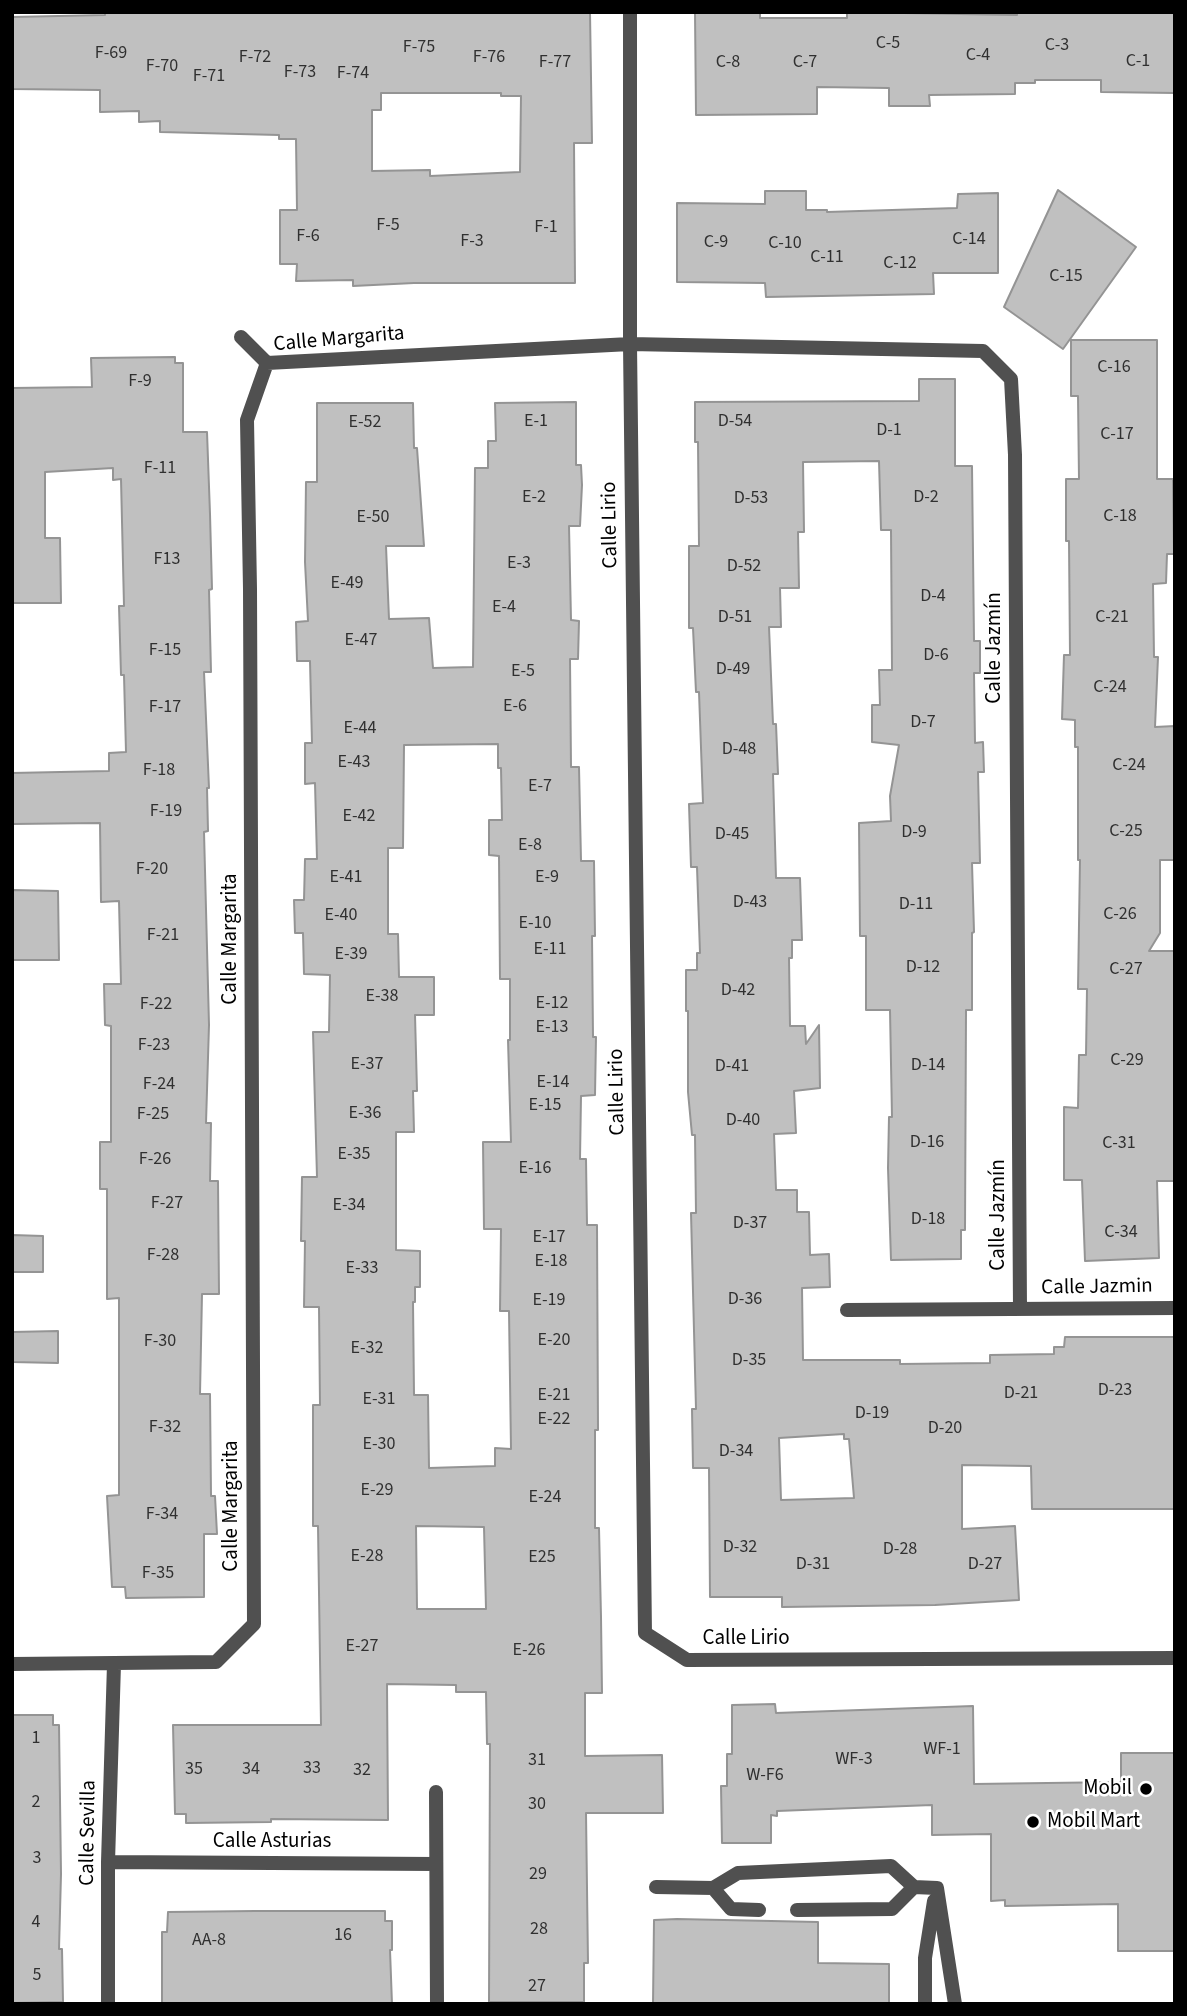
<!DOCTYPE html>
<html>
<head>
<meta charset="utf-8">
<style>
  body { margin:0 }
  #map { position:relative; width:1187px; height:2016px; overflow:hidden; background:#fff; font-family:"Source Sans 3",sans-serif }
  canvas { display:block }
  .frame { position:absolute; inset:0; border:14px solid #000; pointer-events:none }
</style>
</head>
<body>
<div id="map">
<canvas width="1187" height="2016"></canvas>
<div class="frame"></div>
</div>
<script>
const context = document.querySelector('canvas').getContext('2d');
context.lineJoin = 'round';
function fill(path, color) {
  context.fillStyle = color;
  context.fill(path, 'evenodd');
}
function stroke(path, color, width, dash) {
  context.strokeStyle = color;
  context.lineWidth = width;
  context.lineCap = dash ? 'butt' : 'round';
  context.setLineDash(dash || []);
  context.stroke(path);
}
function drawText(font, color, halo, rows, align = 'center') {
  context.font = font + ' "Source Sans 3",sans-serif';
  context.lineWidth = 5;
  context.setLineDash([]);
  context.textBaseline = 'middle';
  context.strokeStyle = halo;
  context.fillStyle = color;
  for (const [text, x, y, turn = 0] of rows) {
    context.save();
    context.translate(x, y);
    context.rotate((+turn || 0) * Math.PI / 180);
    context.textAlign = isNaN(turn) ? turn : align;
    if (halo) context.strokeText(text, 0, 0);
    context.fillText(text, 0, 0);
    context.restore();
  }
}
const building = new Path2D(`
  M 139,12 L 590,12 L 592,143 L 574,143 L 575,283 L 414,283 L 353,286 L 353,280 L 296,281 L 297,264 L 280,264 L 280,210 L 297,210 L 296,139 L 279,139 L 279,135 L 160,132 L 160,121 L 139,122 L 139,111 L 100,112 L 100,90 L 12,89 L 12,17 L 105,15 L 105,13 ZM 381,93 L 501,93 L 501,96 L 521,96 L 520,172 L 430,176 L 430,170 L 372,171 L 372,110 L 381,110 Z
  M 695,12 L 760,12 L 760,18 L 847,18 L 847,12 L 1017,15 L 1017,12 L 1175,12 L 1175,93 L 1101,92 L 1101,80 L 1035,80 L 1035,83 L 1015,83 L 1015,94 L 929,95 L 930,106 L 889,106 L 889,88 L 817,87 L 817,114 L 696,115 Z
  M 1058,190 L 1136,247 L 1063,349 L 1004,307 Z
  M 765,191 L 806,191 L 806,210 L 827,210 L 827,212 L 957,208 L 958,194 L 998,193 L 998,273 L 933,273 L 934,294 L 766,297 L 765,283 L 677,282 L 677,203 L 765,204 Z
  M 1071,340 L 1157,340 L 1157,479 L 1173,479 L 1174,554 L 1167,554 L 1166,583 L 1153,584 L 1154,657 L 1158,657 L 1155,727 L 1175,726 L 1175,860 L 1160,860 L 1160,933 L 1149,951 L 1175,951 L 1175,1181 L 1157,1181 L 1159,1258 L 1085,1261 L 1082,1180 L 1064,1180 L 1064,1107 L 1078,1108 L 1079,1055 L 1086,1055 L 1087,989 L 1078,989 L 1080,860 L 1078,860 L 1078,747 L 1075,747 L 1075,720 L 1062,719 L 1064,655 L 1070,655 L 1069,541 L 1066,541 L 1066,479 L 1079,479 L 1078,396 L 1071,396 Z
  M 175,357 L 175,363 L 183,363 L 183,432 L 207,432 L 210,514 L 212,589 L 209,590 L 211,672 L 204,672 L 209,788 L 207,788 L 208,831 L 204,832 L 209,1025 L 206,1123 L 211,1123 L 210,1181 L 218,1181 L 219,1294 L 202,1294 L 200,1394 L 210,1394 L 211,1496 L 215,1496 L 217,1534 L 204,1534 L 204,1597 L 126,1598 L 125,1587 L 112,1587 L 107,1496 L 119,1495 L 119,1298 L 107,1299 L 107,1189 L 100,1189 L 100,1142 L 111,1142 L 111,1026 L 105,1025 L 104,984 L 121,984 L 119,901 L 101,902 L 100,823 L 12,824 L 12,773 L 109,771 L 109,753 L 126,752 L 124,675 L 121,675 L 119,606 L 124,606 L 121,479 L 113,480 L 113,468 L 45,472 L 45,538 L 60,538 L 61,603 L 12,603 L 12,388 L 92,387 L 91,358 Z
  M 919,379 L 955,379 L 955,466 L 972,466 L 974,641 L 980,641 L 980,673 L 974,673 L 975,743 L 983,742 L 984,772 L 978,772 L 980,863 L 972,863 L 974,932 L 972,933 L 972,1010 L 966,1010 L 965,1230 L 961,1230 L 961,1259 L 891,1260 L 888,1168 L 889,1117 L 892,1117 L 890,1010 L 866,1010 L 866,936 L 860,936 L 859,823 L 891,821 L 890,796 L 899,745 L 872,742 L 872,705 L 880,705 L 879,670 L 892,670 L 891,530 L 881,530 L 879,461 L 803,462 L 804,532 L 798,532 L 799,588 L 780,588 L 781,627 L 769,627 L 773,724 L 776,724 L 778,774 L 773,774 L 776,878 L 800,878 L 802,940 L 792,940 L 792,958 L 789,958 L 790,1026 L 805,1026 L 806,1044 L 819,1025 L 820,1088 L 794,1091 L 796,1133 L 774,1134 L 776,1190 L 797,1190 L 797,1212 L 809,1212 L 810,1255 L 829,1254 L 830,1287 L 802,1288 L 803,1360 L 900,1360 L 900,1364 L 990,1363 L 990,1355 L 1054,1354 L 1054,1347 L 1064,1347 L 1065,1337 L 1175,1337 L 1175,1509 L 1032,1509 L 1031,1466 L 962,1465 L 962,1529 L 1015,1526 L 1019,1600 L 935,1605 L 782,1607 L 782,1597 L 710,1597 L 709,1468 L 693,1468 L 692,1409 L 696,1409 L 691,1213 L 696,1213 L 695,1135 L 692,1135 L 688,1092 L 688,1011 L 686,1011 L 686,970 L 697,970 L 697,953 L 700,953 L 697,867 L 691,867 L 689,804 L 703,803 L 699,692 L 696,692 L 693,628 L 689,628 L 689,546 L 699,546 L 698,442 L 695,442 L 695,402 L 919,401 ZM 844,1434 L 844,1439 L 849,1439 L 854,1498 L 781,1500 L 779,1438 Z
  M 576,402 L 576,465 L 581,465 L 582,485 L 580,526 L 569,526 L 571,620 L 579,621 L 578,659 L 570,659 L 571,767 L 579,767 L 581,861 L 594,861 L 595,936 L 592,936 L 593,1037 L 596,1037 L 595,1095 L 581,1096 L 580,1159 L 586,1159 L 587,1225 L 597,1225 L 598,1430 L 595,1430 L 595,1528 L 599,1528 L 601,1617 L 602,1693 L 585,1693 L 585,1756 L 662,1755 L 663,1813 L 586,1813 L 588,1963 L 584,1963 L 584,2002 L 489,2002 L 490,1744 L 487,1744 L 486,1692 L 456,1692 L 456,1685 L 387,1684 L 388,1820 L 271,1819 L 271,1822 L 186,1823 L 186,1814 L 175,1814 L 173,1725 L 321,1725 L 318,1526 L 313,1526 L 313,1405 L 320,1405 L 319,1307 L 304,1307 L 305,1241 L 301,1241 L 302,1177 L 317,1177 L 313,1032 L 329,1032 L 330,975 L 304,974 L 303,933 L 295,933 L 294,900 L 304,900 L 305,859 L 317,859 L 315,783 L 305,784 L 305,743 L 312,743 L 310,661 L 297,661 L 296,622 L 308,621 L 305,562 L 306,482 L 317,482 L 317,403 L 413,403 L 414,448 L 417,448 L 424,546 L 386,546 L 389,619 L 429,618 L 433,668 L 473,667 L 475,468 L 488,468 L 488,441 L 496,441 L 495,403 ZM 498,744 L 498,768 L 501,768 L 502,820 L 489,820 L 489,855 L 499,856 L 500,979 L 510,979 L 510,1040 L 508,1040 L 511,1142 L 483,1142 L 484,1229 L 501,1229 L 500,1311 L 509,1311 L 511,1449 L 495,1448 L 495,1466 L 429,1468 L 428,1395 L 414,1395 L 413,1302 L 415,1302 L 415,1287 L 420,1287 L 420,1251 L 396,1250 L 396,1132 L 414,1132 L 413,1091 L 417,1091 L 415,1015 L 434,1015 L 434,977 L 399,977 L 398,934 L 388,934 L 388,848 L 403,848 L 404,745 ZM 416,1526 L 484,1527 L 486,1609 L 417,1609 Z
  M 12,890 L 58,891 L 59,960 L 12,960 Z
  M 12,1235 L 43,1236 L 43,1272 L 12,1272 Z
  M 58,1331 L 58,1363 L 12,1362 L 12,1332 Z
  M 775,1704 L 776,1713 L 973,1706 L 974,1784 L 1121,1782 L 1121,1753 L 1174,1753 L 1174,1951 L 1118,1951 L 1118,1904 L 1005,1906 L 1005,1900 L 991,1901 L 991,1834 L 932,1835 L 932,1805 L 777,1811 L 777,1816 L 771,1815 L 771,1843 L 722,1843 L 721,1786 L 727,1786 L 727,1754 L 732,1754 L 732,1705 Z
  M 12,1715 L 53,1715 L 53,1725 L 59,1725 L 61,1874 L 59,1949 L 62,1949 L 63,2002 L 12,2003 Z
  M 255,1911 L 385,1911 L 385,1921 L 392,1921 L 392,1950 L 390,1950 L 392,2004 L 162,2004 L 162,1932 L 167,1932 L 168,1912 Z
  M 677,1919 L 818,1922 L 818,1963 L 889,1964 L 889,2004 L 653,2004 L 654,1920 Z`);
fill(building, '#c0c0c0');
stroke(building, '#949494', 2);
stroke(new Path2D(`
  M 656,1887 L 713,1888 L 738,1873 L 891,1866 L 914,1887 L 937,1888 L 955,2004
  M 713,1888 L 731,1909 L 759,1910
  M 797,1910 L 892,1909 L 914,1887
  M 925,2004 L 925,1958 L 934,1901`), '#505050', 14);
stroke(new Path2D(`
  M 630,12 L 630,344 L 645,1633 L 687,1660 L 1175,1658
  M 241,337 L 267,363
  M 267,363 L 630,344 L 983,351 L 1011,379 L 1015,455 L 1020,1309
  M 847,1310 L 1175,1308
  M 12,1664 L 216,1662 L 254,1624 L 250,589 L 247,420 L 267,363
  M 436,1792 L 437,2004
  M 108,1862 L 436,1864
  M 108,2004 L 108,1862 L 114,1664`), '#505050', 14);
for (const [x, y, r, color] of [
  [1146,1789,7,"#000"],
  [1033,1822,7,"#000"]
]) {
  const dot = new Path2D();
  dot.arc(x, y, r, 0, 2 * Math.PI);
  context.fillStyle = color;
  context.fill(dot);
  stroke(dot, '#fff', 2.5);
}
drawText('18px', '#303030', null, [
  ["C-5",888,44],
  ["C-3",1057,46],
  ["F-75",419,48],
  ["F-69",111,54],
  ["C-4",978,56],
  ["F-72",255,58],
  ["F-76",489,58],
  ["C-1",1138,62],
  ["F-77",555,63],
  ["C-8",728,63],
  ["C-7",805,63],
  ["F-70",162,67],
  ["F-73",300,73],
  ["F-74",353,74],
  ["F-71",209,77],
  ["F-5",388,226],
  ["F-1",546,228],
  ["F-6",308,237],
  ["C-14",969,240],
  ["F-3",472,242],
  ["C-9",716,243],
  ["C-10",785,244],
  ["C-11",827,258],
  ["C-12",900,264],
  ["C-15",1066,277],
  ["C-16",1114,368],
  ["F-9",140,382],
  ["E-1",536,422],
  ["D-54",735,422],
  ["E-52",365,423],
  ["D-1",889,431],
  ["C-17",1117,435],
  ["F-11",160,469],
  ["E-2",534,498],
  ["D-2",926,498],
  ["D-53",751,499],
  ["C-18",1120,517],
  ["E-50",373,518],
  ["F13",167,560],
  ["E-3",519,564],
  ["D-52",744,567],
  ["E-49",347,584],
  ["D-4",933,597],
  ["E-4",504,608],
  ["D-51",735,618],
  ["C-21",1112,618],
  ["E-47",361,641],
  ["F-15",165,651],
  ["D-6",936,656],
  ["D-49",733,670],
  ["E-5",523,672],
  ["C-24",1110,688],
  ["E-6",515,707],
  ["F-17",165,708],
  ["D-7",923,723],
  ["E-44",360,729],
  ["D-48",739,750],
  ["E-43",354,763],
  ["C-24",1129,766],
  ["F-18",159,771],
  ["E-7",540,787],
  ["F-19",166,812],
  ["E-42",359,817],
  ["C-25",1126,832],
  ["D-9",914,833],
  ["D-45",732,835],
  ["E-8",530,846],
  ["F-20",152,870],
  ["E-41",346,878],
  ["E-9",547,878],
  ["D-43",750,903],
  ["D-11",916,905],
  ["C-26",1120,915],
  ["E-40",341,916],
  ["E-10",535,924],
  ["F-21",163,936],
  ["E-11",550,950],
  ["E-39",351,955],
  ["D-12",923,968],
  ["C-27",1126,970],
  ["D-42",738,991],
  ["E-38",382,997],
  ["E-12",552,1004],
  ["F-22",156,1005],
  ["E-13",552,1028],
  ["F-23",154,1046],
  ["C-29",1127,1061],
  ["E-37",367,1065],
  ["D-14",928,1066],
  ["D-41",732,1067],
  ["E-14",553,1083],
  ["F-24",159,1085],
  ["E-15",545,1106],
  ["E-36",365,1114],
  ["F-25",153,1115],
  ["D-40",743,1121],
  ["D-16",927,1143],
  ["C-31",1119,1144],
  ["E-35",354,1155],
  ["F-26",155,1160],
  ["E-16",535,1169],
  ["F-27",167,1204],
  ["E-34",349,1206],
  ["D-18",928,1220],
  ["D-37",750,1224],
  ["C-34",1121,1233],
  ["E-17",549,1238],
  ["F-28",163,1256],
  ["E-18",551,1262],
  ["E-33",362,1269],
  ["D-36",745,1300],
  ["E-19",549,1301],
  ["E-20",554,1341],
  ["F-30",160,1342],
  ["E-32",367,1349],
  ["D-35",749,1361],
  ["D-23",1115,1391],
  ["D-21",1021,1394],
  ["E-21",554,1396],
  ["E-31",379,1400],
  ["D-19",872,1414],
  ["E-22",554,1420],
  ["F-32",165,1428],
  ["D-20",945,1429],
  ["E-30",379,1445],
  ["D-34",736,1452],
  ["E-29",377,1491],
  ["E-24",545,1498],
  ["F-34",162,1515],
  ["D-32",740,1548],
  ["D-28",900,1550],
  ["E-28",367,1557],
  ["E25",542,1558],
  ["D-31",813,1565],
  ["D-27",985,1565],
  ["F-35",158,1574],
  ["E-27",362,1647],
  ["E-26",529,1651],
  ["1",36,1739],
  ["WF-1",942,1750],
  ["WF-3",854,1760],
  ["31",537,1761],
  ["33",312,1769],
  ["35",194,1770],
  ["34",251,1770],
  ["32",362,1771],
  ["W-F6",765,1776],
  ["2",36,1803],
  ["30",537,1805],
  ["3",37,1859],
  ["29",538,1875],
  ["4",36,1923],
  ["28",539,1930],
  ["16",343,1936],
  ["AA-8",209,1941],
  ["5",37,1976],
  ["27",537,1987]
]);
drawText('21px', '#000', '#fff', [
  ["Calle Margarita",339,340,-5],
  ["Calle Lirio",611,525,-91],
  ["Calle Jazmín",995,648,-90],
  ["Calle Margarita",231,939,-90],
  ["Calle Lirio",618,1092,-91],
  ["Calle Jazmín",999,1215,-90],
  ["Calle Jazmin",1097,1288,-1],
  ["Calle Margarita",232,1506,-90],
  ["Calle Lirio",746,1639],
  ["Calle Sevilla",89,1833,-89],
  ["Calle Asturias",272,1842]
]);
drawText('21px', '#000', '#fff', [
  ["Mobil",1132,1789],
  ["Mobil Mart",1047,1822,"left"]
], 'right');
</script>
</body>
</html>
